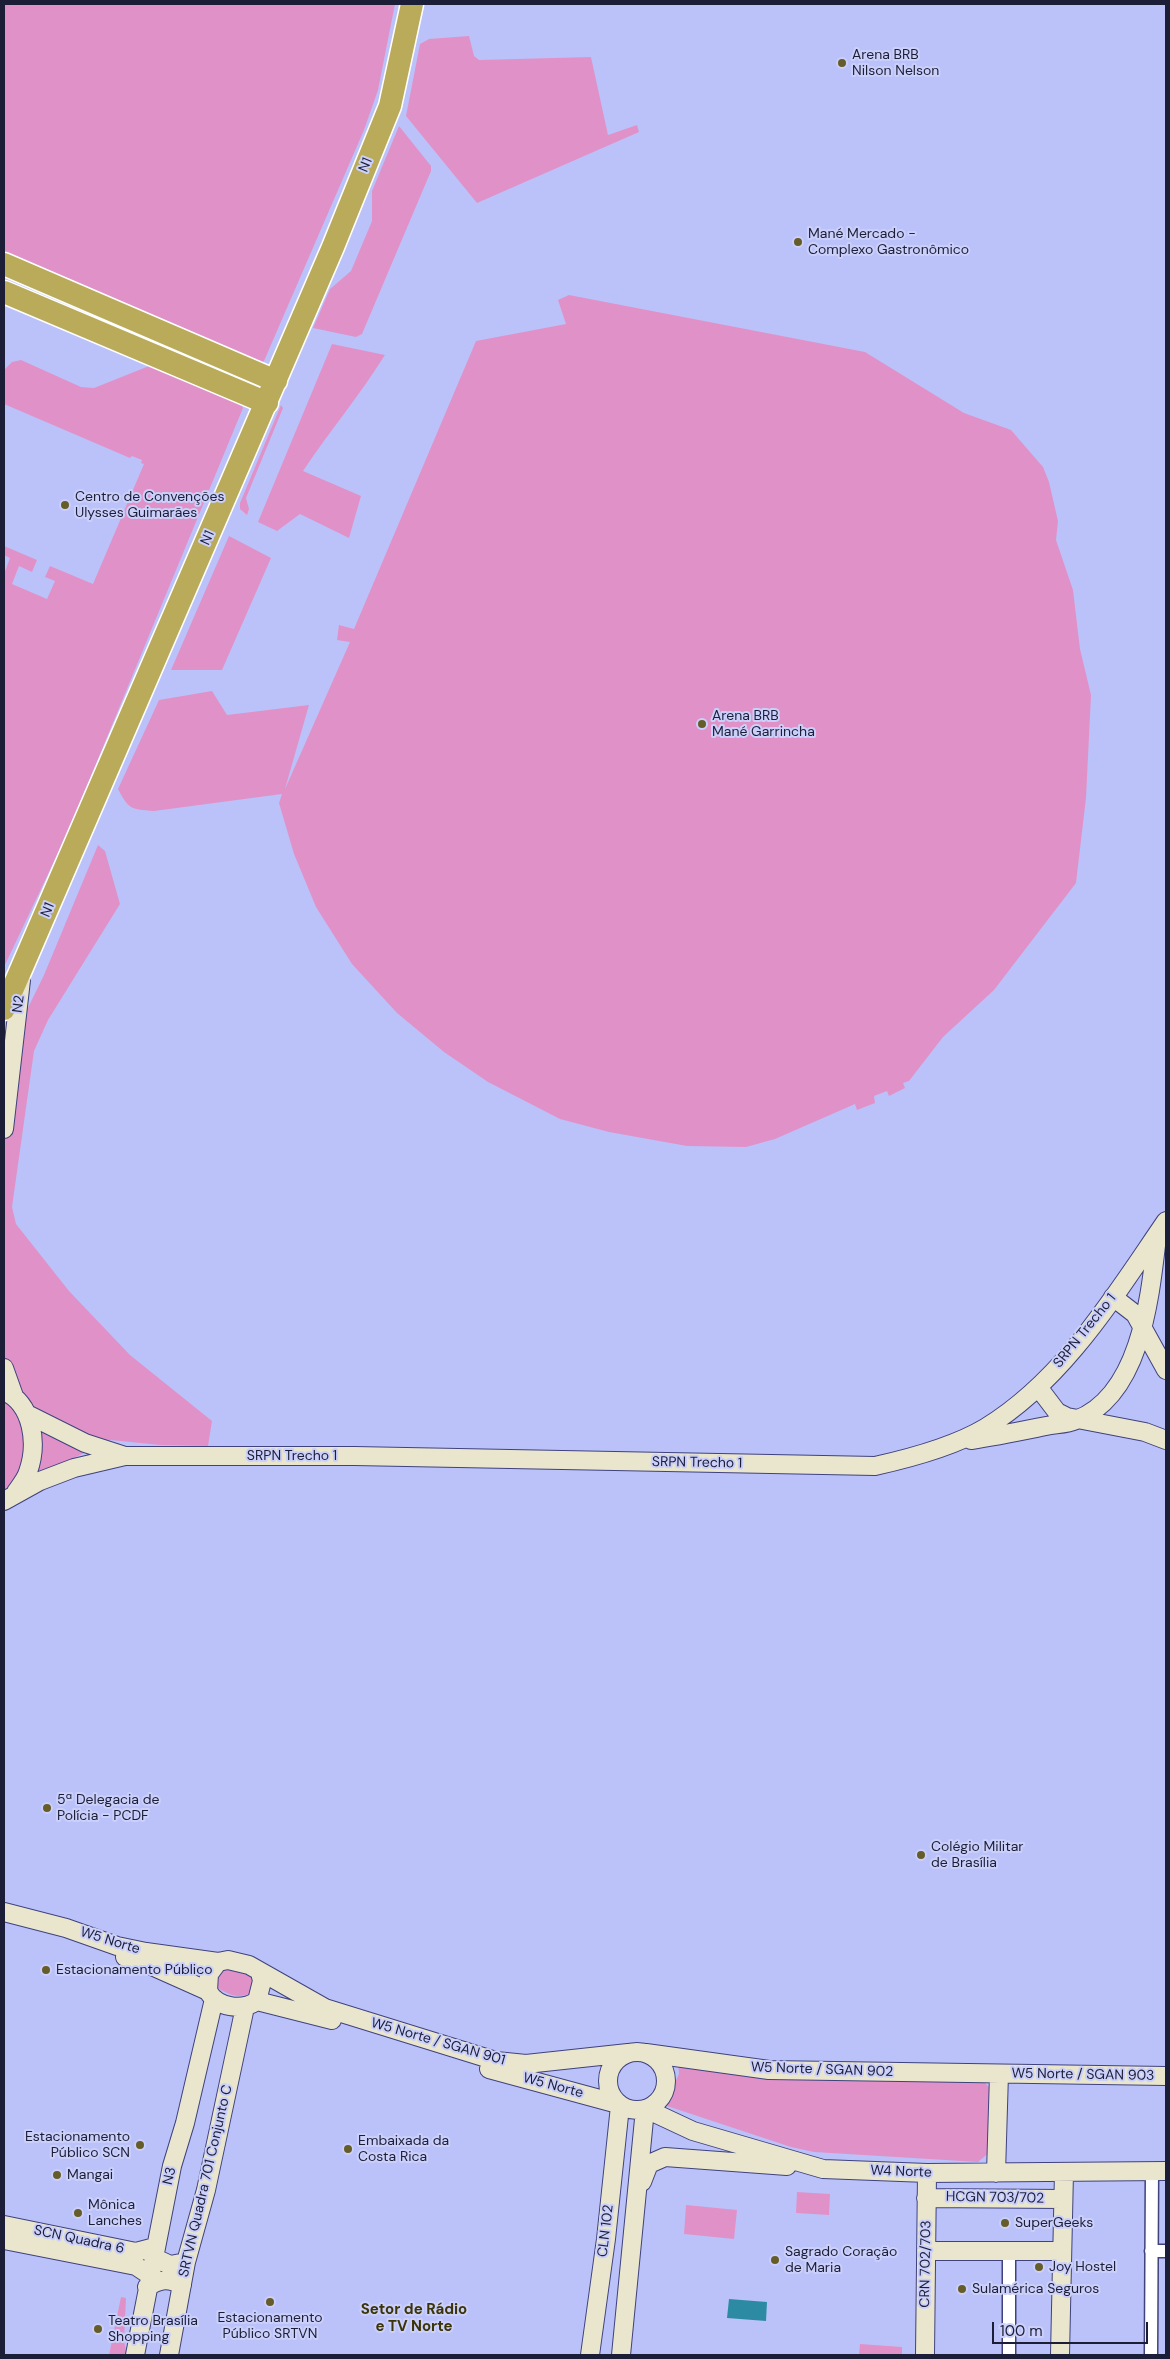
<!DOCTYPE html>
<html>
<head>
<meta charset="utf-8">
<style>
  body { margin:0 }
  #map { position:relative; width:1170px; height:2359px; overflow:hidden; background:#bbc2f9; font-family:"DM Sans",sans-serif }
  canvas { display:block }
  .frame { position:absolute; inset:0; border:5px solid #1c1e38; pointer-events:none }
  .scale { position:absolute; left:992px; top:2322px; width:156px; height:22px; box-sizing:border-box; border:2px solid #1c1e38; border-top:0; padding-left:6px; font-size:15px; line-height:18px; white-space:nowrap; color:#1c1e38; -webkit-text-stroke:4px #cbd0fa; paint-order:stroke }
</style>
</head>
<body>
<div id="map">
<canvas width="1170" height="2359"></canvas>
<div class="frame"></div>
<div class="scale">100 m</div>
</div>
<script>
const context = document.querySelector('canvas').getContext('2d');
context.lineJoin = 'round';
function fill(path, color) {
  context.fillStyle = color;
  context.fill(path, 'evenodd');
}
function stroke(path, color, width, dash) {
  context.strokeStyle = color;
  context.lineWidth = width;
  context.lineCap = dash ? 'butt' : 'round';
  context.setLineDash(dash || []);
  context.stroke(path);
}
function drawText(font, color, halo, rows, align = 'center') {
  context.font = font + ' "DM Sans",sans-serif';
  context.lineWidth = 4;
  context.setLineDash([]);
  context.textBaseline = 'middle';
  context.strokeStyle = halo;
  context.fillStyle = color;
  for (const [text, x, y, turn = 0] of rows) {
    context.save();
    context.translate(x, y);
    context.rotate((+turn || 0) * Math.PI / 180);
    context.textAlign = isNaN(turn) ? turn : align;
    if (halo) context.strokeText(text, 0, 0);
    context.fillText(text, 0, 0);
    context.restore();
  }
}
fill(new Path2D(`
  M 4,4 L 395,4 L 378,90 L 364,130 L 264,361 L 260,364 L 4,258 Z
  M 469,36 L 474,56 L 479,60 L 591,57 L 608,135 L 637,125 L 639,132 L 477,203 L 406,116 L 420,44 L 429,39 Z
  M 399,126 L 431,166 L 431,171 L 362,334 L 356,337 L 313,328 L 330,289 L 351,271 L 372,221 L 372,191 Z
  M 569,295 L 865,352 L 964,413 L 1011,430 L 1043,467 L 1049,482 L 1058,521 L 1056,540 L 1073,590 L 1080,649 L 1091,695 L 1086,798 L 1076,883 L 994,990 L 943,1037 L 909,1081 L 903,1083 L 905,1088 L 889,1096 L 887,1091 L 874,1096 L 875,1103 L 857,1110 L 855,1104 L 775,1139 L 746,1147 L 687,1146 L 609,1132 L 560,1119 L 488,1082 L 444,1052 L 397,1013 L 352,964 L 316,907 L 294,854 L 279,803 L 282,794 L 154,811 C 131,809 129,810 118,789 L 159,700 L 212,691 L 227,715 L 309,705 L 285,789 L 350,642 L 337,640 L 339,625 L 354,629 L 476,341 L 566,324 L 558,300 Z
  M 332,344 L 385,355 C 360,395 329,432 303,471 L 361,496 L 349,538 L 300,514 L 277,531 L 258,522 Z
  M 21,360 L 81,387 L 94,388 L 154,364 L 240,400 L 243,408 L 67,834 L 4,967 L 4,574 L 10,558 L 4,555 L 4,546 L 37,560 L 32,572 L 19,566 L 12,584 L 47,599 L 55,581 L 45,577 L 50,566 L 93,584 L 144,464 L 141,463 L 142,460 L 132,456 L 130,458 L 4,404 L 4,370 L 12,362 Z
  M 281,405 L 283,408 L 246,498 L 249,509 L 247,515 L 240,509 L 240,503 Z
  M 229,536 L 271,558 L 222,670 L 171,670 Z
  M 98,845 L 105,851 L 120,904 L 48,1020 L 34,1051 L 12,1207 L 16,1224 L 69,1291 L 130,1355 L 212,1421 L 208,1446 L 160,1445 L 111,1440 L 26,1481 L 4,1497 L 4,1057 L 44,975 Z
  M 225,1964 L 249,1970 L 256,1981 L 255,1990 C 241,2001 228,1995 215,1986 L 215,1969 Z
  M 678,2059 L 769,2077 L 985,2083 L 989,2087 L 990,2152 L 978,2162 L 814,2152 L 791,2147 L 664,2105 L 679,2074 Z
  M 797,2192 L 830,2194 L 829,2215 L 796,2213 Z
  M 686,2205 L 737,2210 L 734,2239 L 684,2234 Z
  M 121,2297 L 126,2298 L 124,2341 L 127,2355 L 109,2355 Z
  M 860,2344 L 902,2347 L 902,2355 L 859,2355 Z`), '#e092c8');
fill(new Path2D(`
  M 729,2299 L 767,2302 L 766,2321 L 727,2318 Z`), '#2c8ba3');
const street = new Path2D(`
  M 1151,2251 L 1166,2251
  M 1009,2252 L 1009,2355
  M 1151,2355 L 1152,2170`);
const secondary = new Path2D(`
  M 4,1129 L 21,980
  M 1113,1297 L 1135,1314 L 1166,1370
  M 4,1368 L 14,1396
  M 1038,1387 L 1057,1412 L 1067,1417 L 1145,1432 L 1166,1440
  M 4,1391 C 33,1404 38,1444 28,1472 C 26,1479 20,1486 16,1492
  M 29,1415 L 85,1443 L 125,1456
  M 971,1440 C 997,1436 1021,1431 1046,1426 C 1056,1424 1067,1424 1076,1420 C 1141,1395 1150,1297 1157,1237
  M 4,1501 L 40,1481 L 74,1468 L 125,1456 L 354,1456 L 875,1466 C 911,1458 953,1447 985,1428 C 1064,1380 1115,1295 1166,1221
  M 4,1912 L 66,1928 L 117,1946 L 146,1952 L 218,1962 L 228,1960 L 249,1965 L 325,2008 L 496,2061 L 526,2064 L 628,2053
  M 125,1957 L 143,1962 L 208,1991
  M 218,1962 L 209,1974 L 208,1991 C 217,2008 242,2011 257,2001 L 262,1981 L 260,1972
  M 257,2001 L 332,2020
  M608 2081a29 29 0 1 1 58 0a29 29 0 1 1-58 0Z
  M 646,2053 L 769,2070 L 1166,2076
  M 489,2069 L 618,2104
  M 646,2109 L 693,2131 L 823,2169 L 927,2173 L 1166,2171
  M 996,2173 L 999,2074
  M 642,2182 L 649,2164 L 665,2157 L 787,2166
  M 926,2198 L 1063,2199
  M 4,2225 L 136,2252 L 155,2247
  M 4,2240 L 136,2266 L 151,2276
  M 926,2251 L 1062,2251
  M 153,2257 L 170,2265 L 186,2262
  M 147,2287 C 161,2279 168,2278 182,2285
  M 135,2355 L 172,2166 L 185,2123 L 214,1999
  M 169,2355 L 186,2262 L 206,2190 L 245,2007
  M 590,2355 L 606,2239 L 620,2106
  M 621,2355 L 645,2109
  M 925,2355 L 927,2173
  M 1060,2355 L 1064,2172`);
const highway = new Path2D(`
  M 4,264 L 276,381
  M 4,292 L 267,403
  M 4,1009 L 333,247 L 390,106 L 412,4`);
stroke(street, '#3f427d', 15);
stroke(secondary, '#3f427d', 20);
stroke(highway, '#fff', 25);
stroke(street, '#fff', 12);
stroke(secondary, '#eae6ce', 18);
stroke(highway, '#baab5b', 22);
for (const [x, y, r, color] of [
  [842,63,5,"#665c29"],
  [798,242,5,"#665c29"],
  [65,505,5,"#665c29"],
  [702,724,5,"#665c29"],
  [47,1808,5,"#665c29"],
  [921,1855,5,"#665c29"],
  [46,1970,5,"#665c29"],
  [140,2145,5,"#665c29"],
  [348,2149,5,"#665c29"],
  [57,2175,5,"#665c29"],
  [78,2213,5,"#665c29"],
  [1005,2223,5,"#665c29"],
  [775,2260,5,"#665c29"],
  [1039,2267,5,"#665c29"],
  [962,2289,5,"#665c29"],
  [270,2302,5,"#665c29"],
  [98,2329,5,"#665c29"]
]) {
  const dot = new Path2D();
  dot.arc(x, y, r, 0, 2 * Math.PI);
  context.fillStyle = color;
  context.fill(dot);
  stroke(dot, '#cbd0fa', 2);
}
drawText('14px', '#1c1e38', '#cbd0fa', [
  ["Arena BRB",852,55],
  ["Nilson Nelson",852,71],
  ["Mané Mercado -",808,234],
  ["Complexo Gastronômico",808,250],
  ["Centro de Convenções",75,497],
  ["Ulysses Guimarães",75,513],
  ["Arena BRB",712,716],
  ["Mané Garrincha",712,732],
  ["5ª Delegacia de",57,1800],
  ["Polícia - PCDF",57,1816],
  ["Colégio Militar",931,1847],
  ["de Brasília",931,1863],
  ["Estacionamento Público",56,1970],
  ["Estacionamento",130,2137,"right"],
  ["Público SCN",130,2153,"right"],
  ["Embaixada da",358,2141],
  ["Costa Rica",358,2157],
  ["Mangai",67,2175],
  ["Mônica",88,2205],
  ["Lanches",88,2221],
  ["SuperGeeks",1015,2223],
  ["Sagrado Coração",785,2252],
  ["de Maria",785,2268],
  ["Joy Hostel",1049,2267],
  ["Sulamérica Seguros",972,2289],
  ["Estacionamento",270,2318,"center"],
  ["Público SRTVN",270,2334,"center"],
  ["Teatro Brasília",108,2321],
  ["Shopping",108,2337]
], 'left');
drawText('14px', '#1c1e38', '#cbd0fa', [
  ["N1",366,165,-68],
  ["N1",208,538,-66],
  ["N1",48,910,-67],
  ["N2",19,1004,-83],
  ["SRPN Trecho 1",1085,1331,-51],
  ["SRPN Trecho 1",292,1456],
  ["SRPN Trecho 1",697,1463,1],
  ["W5 Norte",110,1941,17],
  ["W5 Norte / SGAN 901",438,2042,16],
  ["W5 Norte / SGAN 902",822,2070,2],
  ["W5 Norte / SGAN 903",1083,2075,1],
  ["W5 Norte",553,2086,15],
  ["W4 Norte",901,2172,2],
  ["N3",170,2176,-77],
  ["SRTVN Quadra 701 Conjunto C",206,2181,-77],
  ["HCGN 703/702",995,2198,1],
  ["CLN 102",606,2231,-83],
  ["SCN Quadra 6",79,2240,12],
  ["CRN 702/703",926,2264,-89]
]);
drawText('bold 15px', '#3c3409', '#cbd0fa', [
  ["Setor de Rádio",414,2310],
  ["e TV Norte",414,2327]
]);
</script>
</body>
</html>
